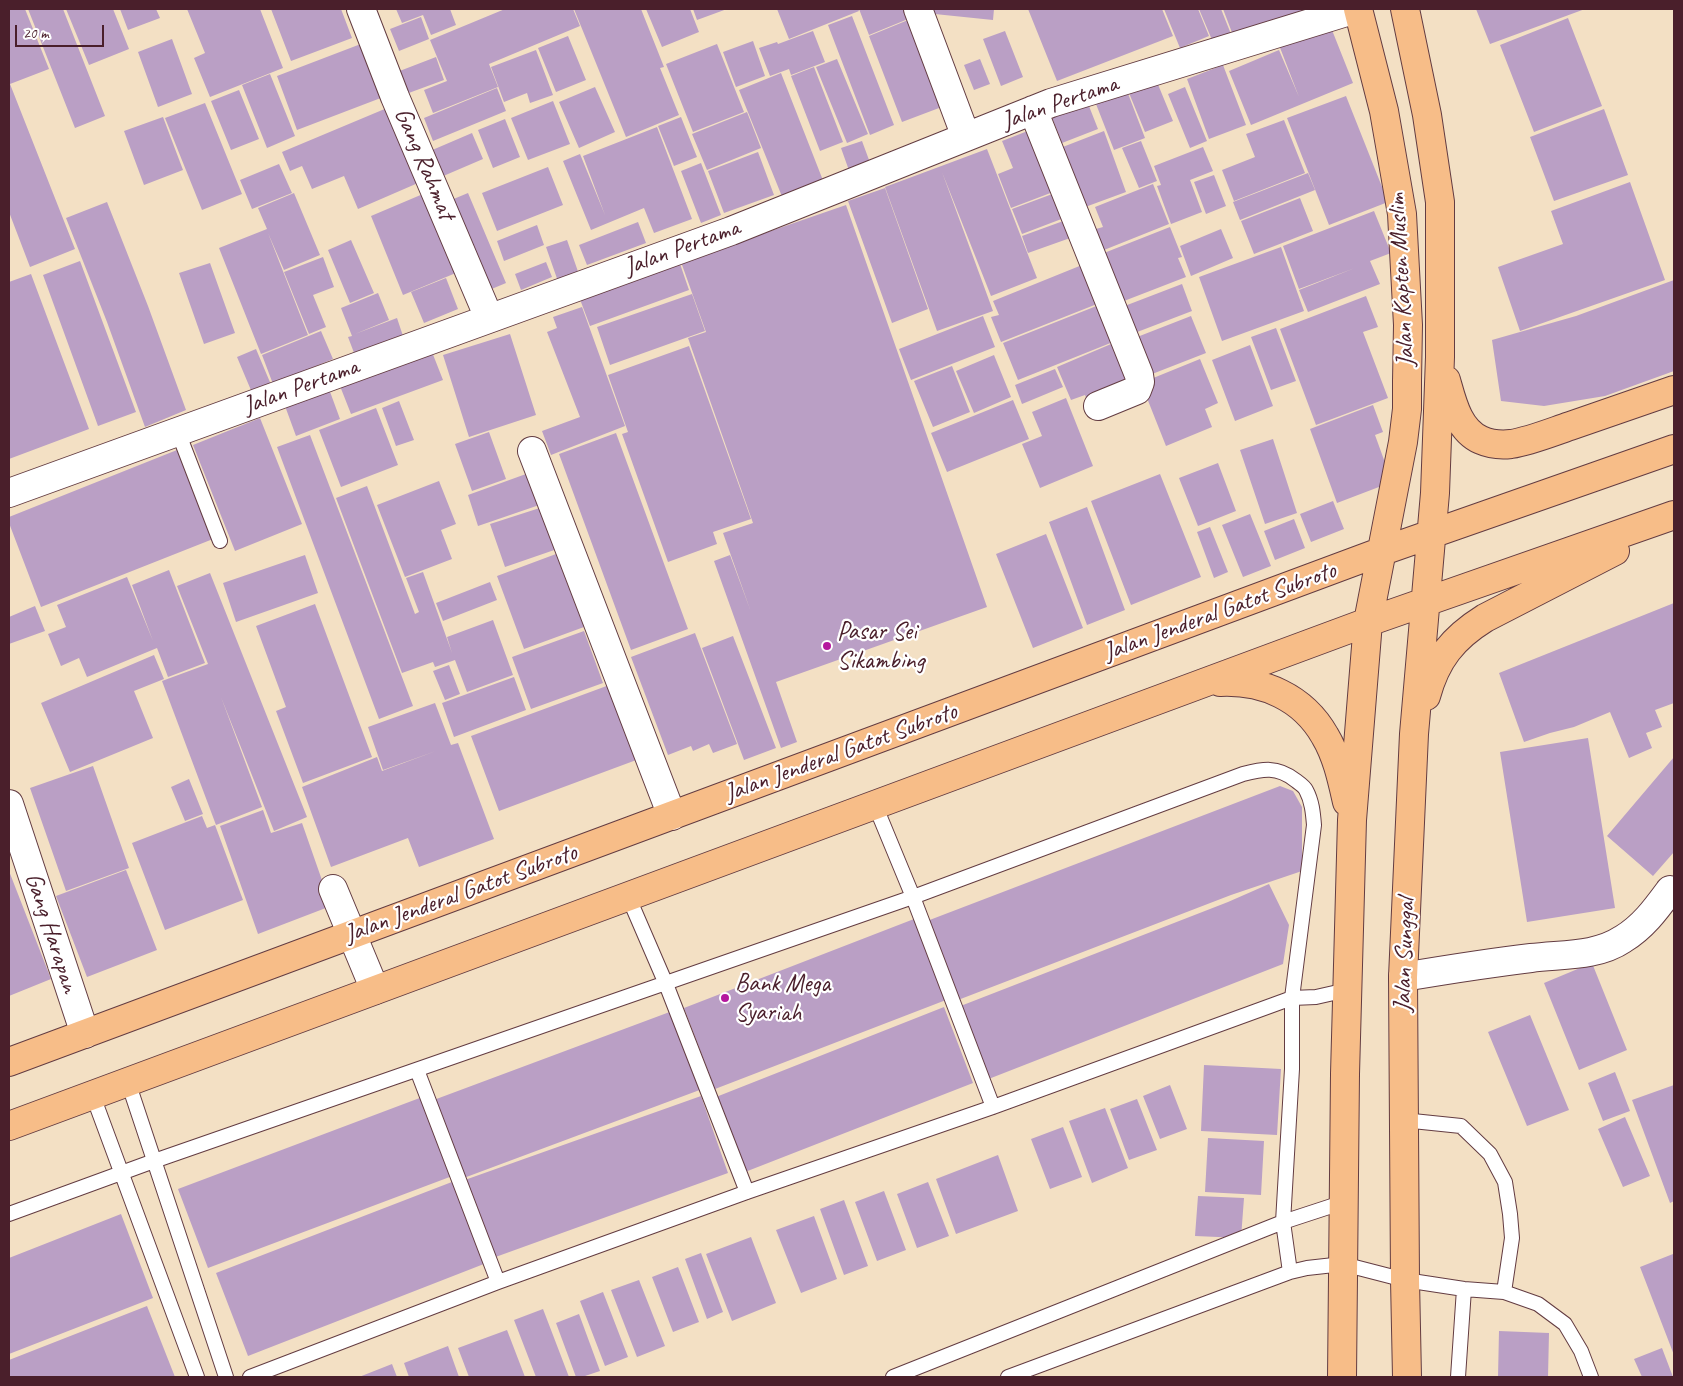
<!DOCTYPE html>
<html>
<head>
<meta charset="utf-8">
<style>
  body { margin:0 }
  #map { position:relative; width:1683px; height:1386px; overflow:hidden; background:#f3e0c4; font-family:Caveat,sans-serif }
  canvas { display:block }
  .frame { position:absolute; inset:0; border:10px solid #4a1f2b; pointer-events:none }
  .scale { position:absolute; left:15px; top:25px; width:89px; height:22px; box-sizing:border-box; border:2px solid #4a1f2b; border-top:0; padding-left:6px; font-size:15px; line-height:18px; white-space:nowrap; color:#4a1f2b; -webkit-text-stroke:4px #fff; paint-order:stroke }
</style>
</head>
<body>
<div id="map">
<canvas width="1683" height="1386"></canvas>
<div class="frame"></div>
<div class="scale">20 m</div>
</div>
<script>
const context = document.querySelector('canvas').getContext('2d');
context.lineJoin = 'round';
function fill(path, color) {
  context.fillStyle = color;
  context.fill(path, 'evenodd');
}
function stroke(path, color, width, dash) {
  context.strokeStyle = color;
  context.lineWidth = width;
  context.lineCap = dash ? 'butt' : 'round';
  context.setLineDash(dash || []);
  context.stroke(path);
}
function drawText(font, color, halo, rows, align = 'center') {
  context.font = font + ' Caveat,sans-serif';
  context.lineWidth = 4.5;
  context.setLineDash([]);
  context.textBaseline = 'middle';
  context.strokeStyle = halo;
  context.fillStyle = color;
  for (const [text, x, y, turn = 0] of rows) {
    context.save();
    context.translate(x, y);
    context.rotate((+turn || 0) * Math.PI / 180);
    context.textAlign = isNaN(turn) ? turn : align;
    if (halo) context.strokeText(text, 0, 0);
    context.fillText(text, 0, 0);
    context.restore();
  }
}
fill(new Path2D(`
  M 9,9 L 25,9 L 49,69 L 10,84 L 75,249 L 30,267 L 9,212 Z
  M 28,9 L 63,9 L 105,116 L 75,128 Z
  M 66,9 L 113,9 L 129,49 L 89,65 Z
  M 120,9 L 156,9 L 160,18 L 128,30 Z
  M 187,9 L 260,9 L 283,68 L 210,97 L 194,58 L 205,53 Z
  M 271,9 L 341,9 L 352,38 L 291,61 Z
  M 396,9 L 450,9 L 456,25 L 431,35 L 423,15 L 402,23 Z
  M 505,9 L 573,9 L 580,26 L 489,64 L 498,87 L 433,113 L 424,90 L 447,81 L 430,40 Z
  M 574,9 L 641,9 L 664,67 L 660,68 L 679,115 L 626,137 Z
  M 646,9 L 690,9 L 699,32 L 662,47 Z
  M 693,9 L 727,9 L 697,20 Z
  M 777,9 L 858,9 L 859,11 L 789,39 Z
  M 859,9 L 910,9 L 913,17 L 869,35 Z
  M 926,9 L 994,9 L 993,20 L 925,13 Z
  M 1028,9 L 1162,9 L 1173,36 L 1057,81 Z
  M 1164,9 L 1198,9 L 1209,36 L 1180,48 Z
  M 1199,9 L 1221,9 L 1233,39 L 1215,47 Z
  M 1223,9 L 1324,9 L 1236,43 Z
  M 1476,9 L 1585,9 L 1490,44 Z
  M 852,16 L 894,125 L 870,135 L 828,25 Z
  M 421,17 L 429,39 L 399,51 L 390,29 Z
  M 913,18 L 947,105 L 902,122 L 869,36 Z
  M 1568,18 L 1602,106 L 1534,132 L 1500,45 Z
  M 1330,25 L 1353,83 L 1251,125 L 1229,71 L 1279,50 L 1299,97 L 1279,45 Z
  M 813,31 L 825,62 L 791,75 L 789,69 L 770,76 L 759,48 L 777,42 L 778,44 Z
  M 1005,31 L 1023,77 L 1001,86 L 983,39 Z
  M 568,36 L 586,80 L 556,92 L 538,48 Z
  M 172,39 L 192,94 L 158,107 L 138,52 Z
  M 753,41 L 765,76 L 736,87 L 723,52 Z
  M 366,42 L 386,96 L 297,130 L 277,76 Z
  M 717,44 L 744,112 L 693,132 L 666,64 Z
  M 536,50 L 553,95 L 530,103 L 527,93 L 504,102 L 491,67 Z
  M 436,57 L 444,80 L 406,94 L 397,72 Z
  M 837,59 L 868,134 L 847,143 L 816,67 Z
  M 980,59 L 990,84 L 974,90 L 964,65 Z
  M 1223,65 L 1246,125 L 1209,139 L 1187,79 Z
  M 814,67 L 843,142 L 820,151 L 791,76 Z
  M 781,73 L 824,183 L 783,199 L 739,90 Z
  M 270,74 L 295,136 L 267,148 L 242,85 Z
  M 1157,82 L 1173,121 L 1145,132 L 1129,93 Z
  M 595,87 L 615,132 L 579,148 L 559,102 Z
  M 1185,87 L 1207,141 L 1190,148 L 1168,94 Z
  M 497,88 L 506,111 L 433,141 L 424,118 Z
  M 239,90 L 259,139 L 231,150 L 211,101 Z
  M 1127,91 L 1145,138 L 1114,150 L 1096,104 Z
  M 1346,96 L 1388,202 L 1329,225 L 1287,118 Z
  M 553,101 L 570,144 L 528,160 L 511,118 Z
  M 1087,101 L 1098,129 L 1062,143 L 1051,115 Z
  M 205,103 L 242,194 L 202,210 L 165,118 Z
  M 387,108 L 418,183 L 358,209 L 344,176 L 312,189 L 302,166 L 290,171 L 282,152 Z
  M 1604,109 L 1628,175 L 1554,201 L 1530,137 Z
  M 747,112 L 761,148 L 707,170 L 692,134 Z
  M 163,117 L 183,170 L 144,185 L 124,131 Z
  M 681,117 L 697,157 L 674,166 L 658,126 Z
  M 505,119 L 520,157 L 493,168 L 478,130 Z
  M 1284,120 L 1305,173 L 1234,201 L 1222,170 L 1255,157 L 1246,134 Z
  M 657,127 L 692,219 L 654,233 L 644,208 L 591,230 L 563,161 L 580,154 L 605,215 L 583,156 Z
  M 1038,127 L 1061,189 L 1011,208 L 998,174 L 1013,168 L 1002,141 Z
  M 1104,131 L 1126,192 L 1077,210 L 1055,150 Z
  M 472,133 L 483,159 L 441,177 L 430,151 Z
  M 862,141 L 872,168 L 851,176 L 841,148 Z
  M 1141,141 L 1157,181 L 1139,188 L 1122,148 Z
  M 1203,147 L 1213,171 L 1190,180 L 1202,212 L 1171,224 L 1157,186 L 1161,185 L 1154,166 Z
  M 987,149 L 1037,278 L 991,296 L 942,172 L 993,311 L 937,331 L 885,187 Z
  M 758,152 L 774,195 L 724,213 L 708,171 Z
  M 701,163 L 721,215 L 701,223 L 681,171 Z
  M 279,164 L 292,193 L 252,209 L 240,180 Z
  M 548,167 L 563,205 L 497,231 L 482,193 Z
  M 1308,173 L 1315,190 L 1240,220 L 1233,202 Z
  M 1214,175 L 1226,206 L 1206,214 L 1194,182 Z
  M 1630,182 L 1665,280 L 1520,331 L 1498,267 L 1563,244 L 1551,211 Z
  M 1153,184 L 1169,224 L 1104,250 L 1096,229 L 1103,227 L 1095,207 Z
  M 885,188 L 928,309 L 892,323 L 848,201 Z
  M 1063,190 L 1072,215 L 1022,234 L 1012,209 Z
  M 430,191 L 463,270 L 403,295 L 371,216 Z
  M 294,193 L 320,255 L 284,270 L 268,233 L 308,335 L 261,354 L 219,248 L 267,229 L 258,208 Z
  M 468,193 L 506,283 L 482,293 L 444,203 Z
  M 1300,198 L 1313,231 L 1254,254 L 1241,221 Z
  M 107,202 L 148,306 L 186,410 L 145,427 L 107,322 L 66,218 Z
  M 846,205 L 987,607 L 776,682 L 797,742 L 781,748 L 714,561 L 730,555 L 751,612 L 723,533 L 753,523 L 688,338 L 706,332 L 681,262 Z
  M 1374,211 L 1391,253 L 1370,261 L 1380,284 L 1308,312 L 1299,290 L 1355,268 L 1299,289 L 1283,246 Z
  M 1066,220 L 1073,237 L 1028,253 L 1022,236 Z
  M 638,222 L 646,243 L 587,265 L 579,245 Z
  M 537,225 L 544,245 L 504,261 L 497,241 Z
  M 1170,227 L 1182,257 L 1178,258 L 1186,277 L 1124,301 L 1104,253 Z
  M 1221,229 L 1233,258 L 1191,276 L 1180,246 Z
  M 351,240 L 374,293 L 350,303 L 328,250 Z
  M 567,240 L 582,283 L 561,290 L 546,247 Z
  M 1281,247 L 1304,311 L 1222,341 L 1199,277 Z
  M 323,257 L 334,287 L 313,295 L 326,327 L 309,334 L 284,272 Z
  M 678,258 L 689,290 L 590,326 L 578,294 Z
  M 80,261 L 136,412 L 98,426 L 43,275 Z
  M 546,262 L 552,277 L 521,290 L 515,274 Z
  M 210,263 L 235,333 L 204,344 L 179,273 Z
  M 1082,265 L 1097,304 L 1001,342 L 991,317 L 999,315 L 993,301 Z
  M 31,274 L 89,429 L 9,459 L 9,282 Z
  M 446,278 L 458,309 L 424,323 L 411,292 Z
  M 1674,280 L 1674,371 L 1605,396 L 1544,406 L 1501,401 L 1492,340 L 1576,316 Z
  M 1182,284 L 1192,311 L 1132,334 L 1122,307 Z
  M 378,293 L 389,320 L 355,334 L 397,318 L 404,339 L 356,358 L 348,337 L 352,336 L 341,308 Z
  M 692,294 L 705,331 L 610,365 L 597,327 Z
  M 1366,296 L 1378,327 L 1363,332 L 1388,398 L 1316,425 L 1280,329 Z
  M 1099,305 L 1113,342 L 1018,380 L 1003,343 Z
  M 582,307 L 625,426 L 551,455 L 542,431 L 580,417 L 547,332 L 557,328 L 553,317 Z
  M 983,316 L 995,347 L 911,380 L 899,349 Z
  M 1191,316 L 1206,353 L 1147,376 L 1132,339 Z
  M 1276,328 L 1296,381 L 1271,390 L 1251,337 Z
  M 321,331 L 333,359 L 273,384 L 262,355 Z
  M 510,334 L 536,415 L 469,437 L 443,355 Z
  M 1111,344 L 1129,386 L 1088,402 L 1085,395 L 1071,400 L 1057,367 Z
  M 1250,345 L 1273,406 L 1235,421 L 1212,360 Z
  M 689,346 L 751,519 L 713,532 L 717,544 L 668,562 L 622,434 L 628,432 L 608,375 Z
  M 256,349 L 272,387 L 253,395 L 237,357 Z
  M 432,352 L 443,380 L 351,414 L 340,386 Z
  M 994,355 L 1011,397 L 974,413 L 956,371 Z
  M 1200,359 L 1218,403 L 1205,409 L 1212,427 L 1166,446 L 1141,383 Z
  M 952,366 L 970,412 L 933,427 L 914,381 Z
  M 1055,369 L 1063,387 L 1022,404 L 1015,385 Z
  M 329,389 L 340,419 L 296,436 L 285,406 Z
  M 1066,398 L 1093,466 L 1040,488 L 1022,444 L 1042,436 L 1032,412 Z
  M 1013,400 L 1029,439 L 947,472 L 931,433 Z
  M 399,401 L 414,440 L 396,446 L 382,408 Z
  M 1373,405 L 1383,432 L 1375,435 L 1392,482 L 1337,503 L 1310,429 Z
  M 376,408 L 398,465 L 341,487 L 319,430 Z
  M 260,418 L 302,524 L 235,551 L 193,445 Z
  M 489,432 L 506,479 L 472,491 L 455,444 Z
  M 616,433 L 688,629 L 631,650 L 559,454 Z
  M 310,435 L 413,706 L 379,719 L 277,447 Z
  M 1273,439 L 1297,513 L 1265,524 L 1240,450 Z
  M 177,450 L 213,539 L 41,607 L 9,523 L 9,517 Z
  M 1218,463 L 1236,511 L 1198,526 L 1179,478 Z
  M 537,470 L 548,502 L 478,526 L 468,495 Z
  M 1160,474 L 1201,577 L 1131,605 L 1091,501 Z
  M 439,481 L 456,524 L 441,530 L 452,559 L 405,577 L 377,505 Z
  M 367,486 L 415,614 L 419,612 L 406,578 L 423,572 L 452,653 L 447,637 L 493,620 L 513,675 L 467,692 L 455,660 L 435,667 L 433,662 L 402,673 L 336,498 Z
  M 1333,501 L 1344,529 L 1311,542 L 1300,514 Z
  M 549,505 L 563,547 L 505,567 L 490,524 Z
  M 1087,507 L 1125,610 L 1087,625 L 1049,522 Z
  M 1250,514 L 1271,566 L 1243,577 L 1222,525 Z
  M 1294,519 L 1305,548 L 1275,560 L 1264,531 Z
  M 1210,527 L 1228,572 L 1214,578 L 1197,532 Z
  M 1046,534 L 1083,628 L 1033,648 L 996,554 Z
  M 556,554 L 584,627 L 524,649 L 497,576 Z
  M 305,555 L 318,593 L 236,622 L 223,583 Z
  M 169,570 L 205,663 L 168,677 L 157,648 L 87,677 L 79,658 L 61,666 L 48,634 L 66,627 L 57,605 L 127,577 L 153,641 L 132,585 Z
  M 210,573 L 307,817 L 274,831 L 221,697 L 262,807 L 216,825 L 162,681 L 208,664 L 177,586 Z
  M 490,582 L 497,600 L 443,621 L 436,603 Z
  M 1674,603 L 1674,703 L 1655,710 L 1662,727 L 1646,733 L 1652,748 L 1629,758 L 1610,712 L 1574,727 L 1550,733 L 1524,742 L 1499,673 Z
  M 315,604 L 372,757 L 303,783 L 276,711 L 286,707 L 256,626 Z
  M 35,606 L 45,631 L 9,644 L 9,617 Z
  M 584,631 L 603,683 L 531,709 L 512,657 Z
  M 695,633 L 737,744 L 713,753 L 709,744 L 693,751 L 691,746 L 668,755 L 631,657 Z
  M 733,636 L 776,748 L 744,760 L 702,648 Z
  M 154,655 L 164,679 L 134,691 L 153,738 L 70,772 L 41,703 Z
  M 449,665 L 460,694 L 445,700 L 433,671 Z
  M 514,677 L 526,710 L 454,737 L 442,703 Z
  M 612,684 L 639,759 L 499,811 L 471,736 Z
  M 435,703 L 451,745 L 458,743 L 494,839 L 419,867 L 408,838 L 331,867 L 302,787 L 377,757 L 382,771 L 436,751 L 383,770 L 368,727 Z
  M 1588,738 L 1615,908 L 1527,922 L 1500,752 Z
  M 1674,757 L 1674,852 L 1653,876 L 1607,836 Z
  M 93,766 L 129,868 L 66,891 L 30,788 Z
  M 189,779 L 203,814 L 185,821 L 171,787 Z
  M 1280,786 L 1293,791 L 1302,807 L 1302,871 L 1231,895 L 958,1000 L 927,921 Z
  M 263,810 L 271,833 L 302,823 L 331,906 L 258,934 L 220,826 Z
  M 202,816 L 207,828 L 215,825 L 243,900 L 165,930 L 132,843 Z
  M 126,870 L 157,950 L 87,977 L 56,896 Z
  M 9,871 L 51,979 L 9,996 Z
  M 1269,884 L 1289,925 L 1283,964 L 986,1080 L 958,1007 L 1228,902 Z
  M 914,919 L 946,1000 L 715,1089 L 684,1008 Z
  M 1592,963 L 1627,1050 L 1579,1070 L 1544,983 Z
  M 944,1007 L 973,1083 L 745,1172 L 716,1097 Z
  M 675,1010 L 705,1088 L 461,1179 L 431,1101 Z
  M 1530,1015 L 1569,1110 L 1527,1126 L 1488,1032 Z
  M 1204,1065 L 1281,1069 L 1277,1135 L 1201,1131 Z
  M 1615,1072 L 1630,1111 L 1603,1121 L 1588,1083 Z
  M 1170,1085 L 1187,1129 L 1160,1139 L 1143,1096 Z
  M 1674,1085 L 1674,1201 L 1670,1203 L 1632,1100 Z
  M 425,1096 L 455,1175 L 208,1268 L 178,1189 Z
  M 701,1096 L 728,1173 L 490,1259 L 462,1181 Z
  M 1137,1099 L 1157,1150 L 1129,1160 L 1110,1109 Z
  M 1105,1108 L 1128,1168 L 1092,1183 L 1069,1121 Z
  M 1625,1117 L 1650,1176 L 1623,1187 L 1598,1129 Z
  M 1063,1127 L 1082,1177 L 1050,1189 L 1031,1139 Z
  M 1208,1138 L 1264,1141 L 1261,1195 L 1205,1192 Z
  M 998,1155 L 1018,1211 L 956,1234 L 936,1179 Z
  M 457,1180 L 489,1262 L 248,1356 L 216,1273 Z
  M 928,1182 L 949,1236 L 917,1248 L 897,1194 Z
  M 884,1191 L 906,1250 L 877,1261 L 855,1202 Z
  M 1198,1196 L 1244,1198 L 1241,1238 L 1195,1236 Z
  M 844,1200 L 868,1266 L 844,1275 L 820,1209 Z
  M 121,1214 L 153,1298 L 9,1354 L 9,1258 Z
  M 814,1216 L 837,1279 L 801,1293 L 776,1230 Z
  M 751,1237 L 776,1303 L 732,1321 L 706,1254 Z
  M 701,1253 L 723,1312 L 707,1319 L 685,1259 Z
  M 1673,1254 L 1674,1256 L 1674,1355 L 1640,1267 Z
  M 678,1267 L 699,1322 L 673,1332 L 652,1277 Z
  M 639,1280 L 665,1346 L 637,1357 L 611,1290 Z
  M 603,1292 L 628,1357 L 605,1366 L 580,1301 Z
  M 147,1306 L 175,1377 L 9,1377 L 9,1360 Z
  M 543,1309 L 569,1377 L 536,1377 L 514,1320 Z
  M 579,1314 L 600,1371 L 582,1377 L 576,1377 L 556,1323 Z
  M 507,1330 L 525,1377 L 469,1377 L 458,1348 Z
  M 1499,1331 L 1549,1333 L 1548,1377 L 1498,1377 Z
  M 448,1346 L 459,1377 L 409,1377 L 404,1363 Z
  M 1662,1348 L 1673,1377 L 1642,1377 L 1634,1359 Z
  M 392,1364 L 397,1377 L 359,1377 Z`), '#ba9fc5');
const lane = new Path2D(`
  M 178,432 L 220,541
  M 875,805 L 913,897 L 993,1107
  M 628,896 L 666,984 L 747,1192
  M 417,1070 L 498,1282
  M 128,1082 L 226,1377
  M 93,1096 L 197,1377
  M 1403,1120 L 1461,1126 L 1490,1154 L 1505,1182 L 1510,1214 L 1512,1238 L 1504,1292
  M 9,1214 L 154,1161 L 913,897 L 1243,774 C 1263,769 1277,766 1295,780 C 1299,783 1304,786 1306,790 C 1312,801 1313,813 1314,825 L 1292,998 L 1292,1069 L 1283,1222 L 1290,1272
  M 250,1377 L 498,1282 L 747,1192 L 993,1107 L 1292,998 L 1316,997 L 1347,990
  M 893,1377 L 1283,1222 L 1344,1202
  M 1008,1377 L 1290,1272 L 1307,1268 L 1343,1264 L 1405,1280 L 1464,1289 L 1504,1292 L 1538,1304 L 1565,1324 L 1581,1351 L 1591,1377
  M 1458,1377 L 1464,1289`);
const street = new Path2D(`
  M 361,9 L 395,97 L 489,318
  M 918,9 L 966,137
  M 1033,110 L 1139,375 L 1140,382 L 1137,390 L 1098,406
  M 532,451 L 672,816
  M 9,493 L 731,231 L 1051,103 L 1356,9
  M 9,804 L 85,1034
  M 333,889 L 375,990
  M 1403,977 C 1445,970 1488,963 1531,958 C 1562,954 1596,957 1623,939 C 1643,927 1656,909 1670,890`);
const primary = new Path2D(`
  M 1405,9 L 1427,115 L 1440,202 L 1440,357 L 1435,493 L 1414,734 L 1403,977 L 1405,1280 L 1407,1377
  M 1446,380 C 1452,401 1458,430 1481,440 C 1490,444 1502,445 1511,444 C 1530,441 1552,432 1570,426 C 1604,414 1639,402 1674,390
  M 1220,682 C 1263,680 1303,697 1325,736 C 1337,756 1342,780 1347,802
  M 1426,696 C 1436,659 1453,638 1485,618 L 1615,551
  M 9,1062 L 1380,552 L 1674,449
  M 9,1126 L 1368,622 L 1674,515
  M 1342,1377 L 1345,1074 L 1352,820 L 1368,622 L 1403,442 L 1407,409 L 1407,381 L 1408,325 L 1402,214 L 1384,111 L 1358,9`);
stroke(lane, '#633c42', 16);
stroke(street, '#633c42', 30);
stroke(primary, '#633c42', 30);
stroke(lane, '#fff', 14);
stroke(street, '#fff', 28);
stroke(primary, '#f7bd88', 28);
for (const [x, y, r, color] of [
  [827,646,5,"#b5179e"],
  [725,998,5,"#b5179e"]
]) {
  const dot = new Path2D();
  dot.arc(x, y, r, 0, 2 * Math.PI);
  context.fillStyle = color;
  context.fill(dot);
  stroke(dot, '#fff', 2);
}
drawText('25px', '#4a1f2b', '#fff', [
  ["Jalan Pertama",1060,103,-19],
  ["Gang Rahmat",424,164,67],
  ["Jalan Pertama",682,248,-20],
  ["Jalan Kapten Muslim",1402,280,-93],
  ["Jalan Pertama",301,387,-20],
  ["Jalan Jenderal Gatot Subroto",1220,612,-20],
  ["Jalan Jenderal Gatot Subroto",841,753,-20],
  ["Jalan Jenderal Gatot Subroto",461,894,-20],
  ["Gang Harapan",51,933,72],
  ["Jalan Sunggal",1405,955,-88]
]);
drawText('25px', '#4a1f2b', '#fff', [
  ["Pasar Sei",837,632],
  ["Sikambing",837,661],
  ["Bank Mega",735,984],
  ["Syariah",735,1013]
], 'left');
</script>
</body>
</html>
